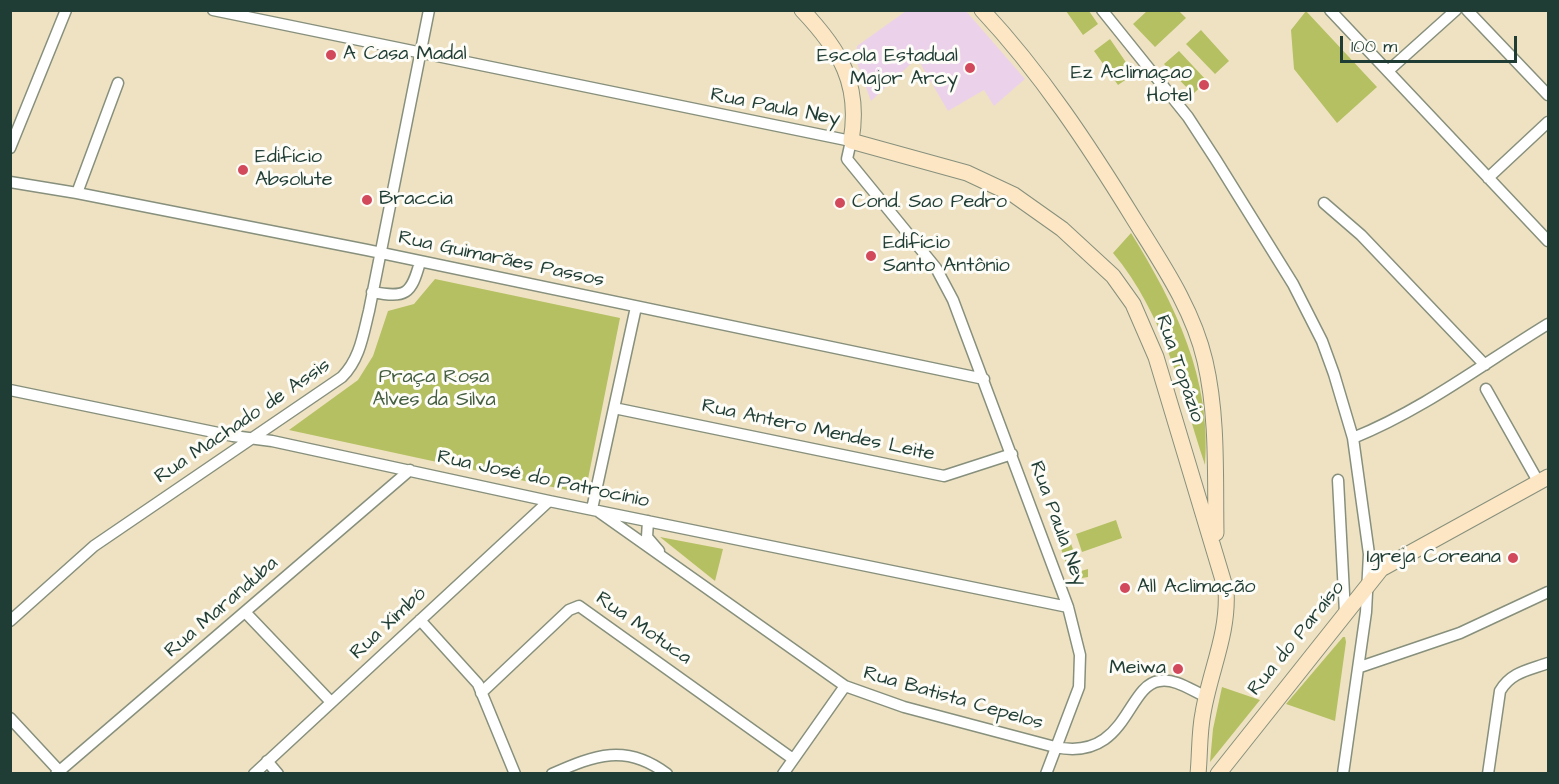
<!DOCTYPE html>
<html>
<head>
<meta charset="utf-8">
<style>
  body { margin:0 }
  #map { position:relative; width:1559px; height:784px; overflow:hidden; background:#efe2c3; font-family:"Architects Daughter",sans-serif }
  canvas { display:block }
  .frame { position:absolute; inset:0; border:12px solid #1f3d34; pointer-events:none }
  .scale { position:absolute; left:1340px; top:36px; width:177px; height:27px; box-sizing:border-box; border:3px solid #1f3d34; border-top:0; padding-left:8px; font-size:18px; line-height:21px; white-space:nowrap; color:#1f3d34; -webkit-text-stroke:4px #fdfcf7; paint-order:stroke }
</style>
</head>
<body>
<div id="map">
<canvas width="1559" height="784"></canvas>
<div class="frame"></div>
<div class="scale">100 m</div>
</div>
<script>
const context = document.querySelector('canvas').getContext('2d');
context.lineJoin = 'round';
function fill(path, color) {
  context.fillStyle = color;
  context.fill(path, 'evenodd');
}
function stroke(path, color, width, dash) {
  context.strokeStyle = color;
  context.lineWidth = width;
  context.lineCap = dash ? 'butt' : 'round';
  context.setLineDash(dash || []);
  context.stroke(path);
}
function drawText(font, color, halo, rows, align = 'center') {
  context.font = font + ' "Architects Daughter",sans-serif';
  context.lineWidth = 6;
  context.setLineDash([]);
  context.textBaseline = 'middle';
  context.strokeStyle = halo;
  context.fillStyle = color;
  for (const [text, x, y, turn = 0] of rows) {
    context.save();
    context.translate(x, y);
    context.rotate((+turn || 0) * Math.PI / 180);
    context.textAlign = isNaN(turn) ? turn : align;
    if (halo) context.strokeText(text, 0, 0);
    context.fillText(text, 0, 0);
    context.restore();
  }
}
fill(new Path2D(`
  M 906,11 L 966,11 L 1025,79 L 994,106 L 984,90 L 948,111 L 917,58 L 871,101 L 856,60 L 857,46 Z`), '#ecd1ea');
fill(new Path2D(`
  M 1066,11 L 1089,11 L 1098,24 L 1083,35 Z
  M 1147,11 L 1179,11 L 1186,18 L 1155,47 L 1133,24 Z
  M 1306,11 L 1377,87 L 1337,123 L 1294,69 L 1291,30 Z
  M 1201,30 L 1229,61 L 1215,74 L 1186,44 Z
  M 1110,39 L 1134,74 L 1118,85 L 1094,51 Z
  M 1179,51 L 1207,81 L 1193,94 L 1164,64 Z
  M 1131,233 C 1175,304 1212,379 1205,465 C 1181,391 1164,314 1113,253 Z
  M 435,279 L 620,318 L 585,494 L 289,430 L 358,380 L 373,356 L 388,311 L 414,304 Z
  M 1116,520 L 1122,538 L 1082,552 L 1076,534 Z
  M 1067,533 L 1081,571 L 1088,569 L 1088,577 L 1082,578 L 1077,572 L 1068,569 L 1058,540 Z
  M 660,537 L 723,549 L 715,581 Z
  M 1343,637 L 1345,637 L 1346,642 L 1335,721 L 1286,704 Z
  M 1222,687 L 1260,700 L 1210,762 L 1213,729 Z`), '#b4c062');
const street = new Path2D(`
  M 213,10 L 851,141 L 847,159 L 936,268 L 953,300 L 1068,607 L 1080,655 L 1079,687 L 1046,774
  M 1102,10 L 1188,117 L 1216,160 L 1293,284 L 1322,341 L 1334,374 L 1353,438 L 1369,554 L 1366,612 L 1343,774
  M 1330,10 L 1548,241
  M 1467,10 L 1548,95
  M 1388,71 L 1456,10
  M 10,148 L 66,10
  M 1488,178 L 1548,122
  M 10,182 L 77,193 L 367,250 L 984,379
  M 77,193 L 118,83
  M 1324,203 L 1361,235 L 1485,365
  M 372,292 C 406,298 411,295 420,262
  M 1486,389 L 1539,483
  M 10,390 L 233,436 L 272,441 L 549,501 L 1068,607
  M 614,408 L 944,476 L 1012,454
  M 1353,438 C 1423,410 1484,363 1548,324
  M 1338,480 L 1345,613
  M 592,509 L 636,307
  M 599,512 L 845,686 L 904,707 L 1055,747 C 1127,762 1126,686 1159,681 C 1176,678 1192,691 1207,697
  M 648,521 L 647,537 L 659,551
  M 245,612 L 331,702
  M 420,620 L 478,684 L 515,774
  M 10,621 L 94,546 L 342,377 C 360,359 363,335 369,311 L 429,10
  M 1360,667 L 1460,633 L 1548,592
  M 481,693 L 569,610 L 579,606 L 793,759
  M 10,718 L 62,774
  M 267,761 L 278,774
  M 56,774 L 410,470
  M 254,774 L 549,501
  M 552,774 C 595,755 626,743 667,774
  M 783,774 L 845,686
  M 1488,774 L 1500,691 C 1511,672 1529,670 1548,663`);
const secondary = new Path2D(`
  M 802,10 C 840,50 861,84 851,141 L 967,173 L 1014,195 L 1062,229 L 1113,276 L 1133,304 L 1156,357 L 1226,590 C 1229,633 1210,671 1203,713 C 1199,733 1200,754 1198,774
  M 982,10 C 1041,73 1089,146 1134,219 C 1162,264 1193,309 1205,361 C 1218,417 1215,476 1216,533
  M 1218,774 L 1381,569 L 1548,477`);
stroke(street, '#87907c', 13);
stroke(secondary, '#87907c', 17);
stroke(street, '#fff', 10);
stroke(secondary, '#fce6c4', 15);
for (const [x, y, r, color] of [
  [331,55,6,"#d1495b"],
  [970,68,6,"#d1495b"],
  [1204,85,6,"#d1495b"],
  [243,170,6,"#d1495b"],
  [367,200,6,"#d1495b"],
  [840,203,6,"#d1495b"],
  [871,256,6,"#d1495b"],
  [1513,558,6,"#d1495b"],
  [1125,588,6,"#d1495b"],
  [1178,669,6,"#d1495b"]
]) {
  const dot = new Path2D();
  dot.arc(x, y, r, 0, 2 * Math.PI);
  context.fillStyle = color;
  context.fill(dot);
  stroke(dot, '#fdfcf7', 2);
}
drawText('20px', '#1f3d34', '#fdfcf7', [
  ["A Casa Madal",343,55],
  ["Escola Estadual",958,57,"right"],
  ["Major Arcy",958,80,"right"],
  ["Ez Aclimaçao",1192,74,"right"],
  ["Hotel",1192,97,"right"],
  ["Edifício",255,158],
  ["Absolute",255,181],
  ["Braccia",379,200],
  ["Cond. Sao Pedro",852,203],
  ["Edifício",883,244],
  ["Santo Antônio",883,267],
  ["Igreja Coreana",1501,558,"right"],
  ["All Aclimação",1137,588],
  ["Meiwa",1166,669,"right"]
], 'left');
drawText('20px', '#1f3d34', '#fdfcf7', [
  ["Rua Paula Ney",775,108,11],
  ["Rua Guimarães Passos",501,260,12],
  ["Rua Topázio",1179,369,71],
  ["Rua Machado de Assis",243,422,-34],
  ["Rua Antero Mendes Leite",818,431,12],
  ["Rua José do Patrocínio",543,480,12],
  ["Rua Paula Ney",1057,524,70],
  ["Rua Maranduba",222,608,-41],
  ["Rua Ximbó",389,624,-43],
  ["Rua Motuca",643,629,35],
  ["Rua do Paraíso",1297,639,-51],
  ["Rua Batista Cepelos",953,699,16]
]);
drawText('20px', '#445e40', '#fdfcf7', [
  ["Praça Rosa",434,378],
  ["Alves da Silva",434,401]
]);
</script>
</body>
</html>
